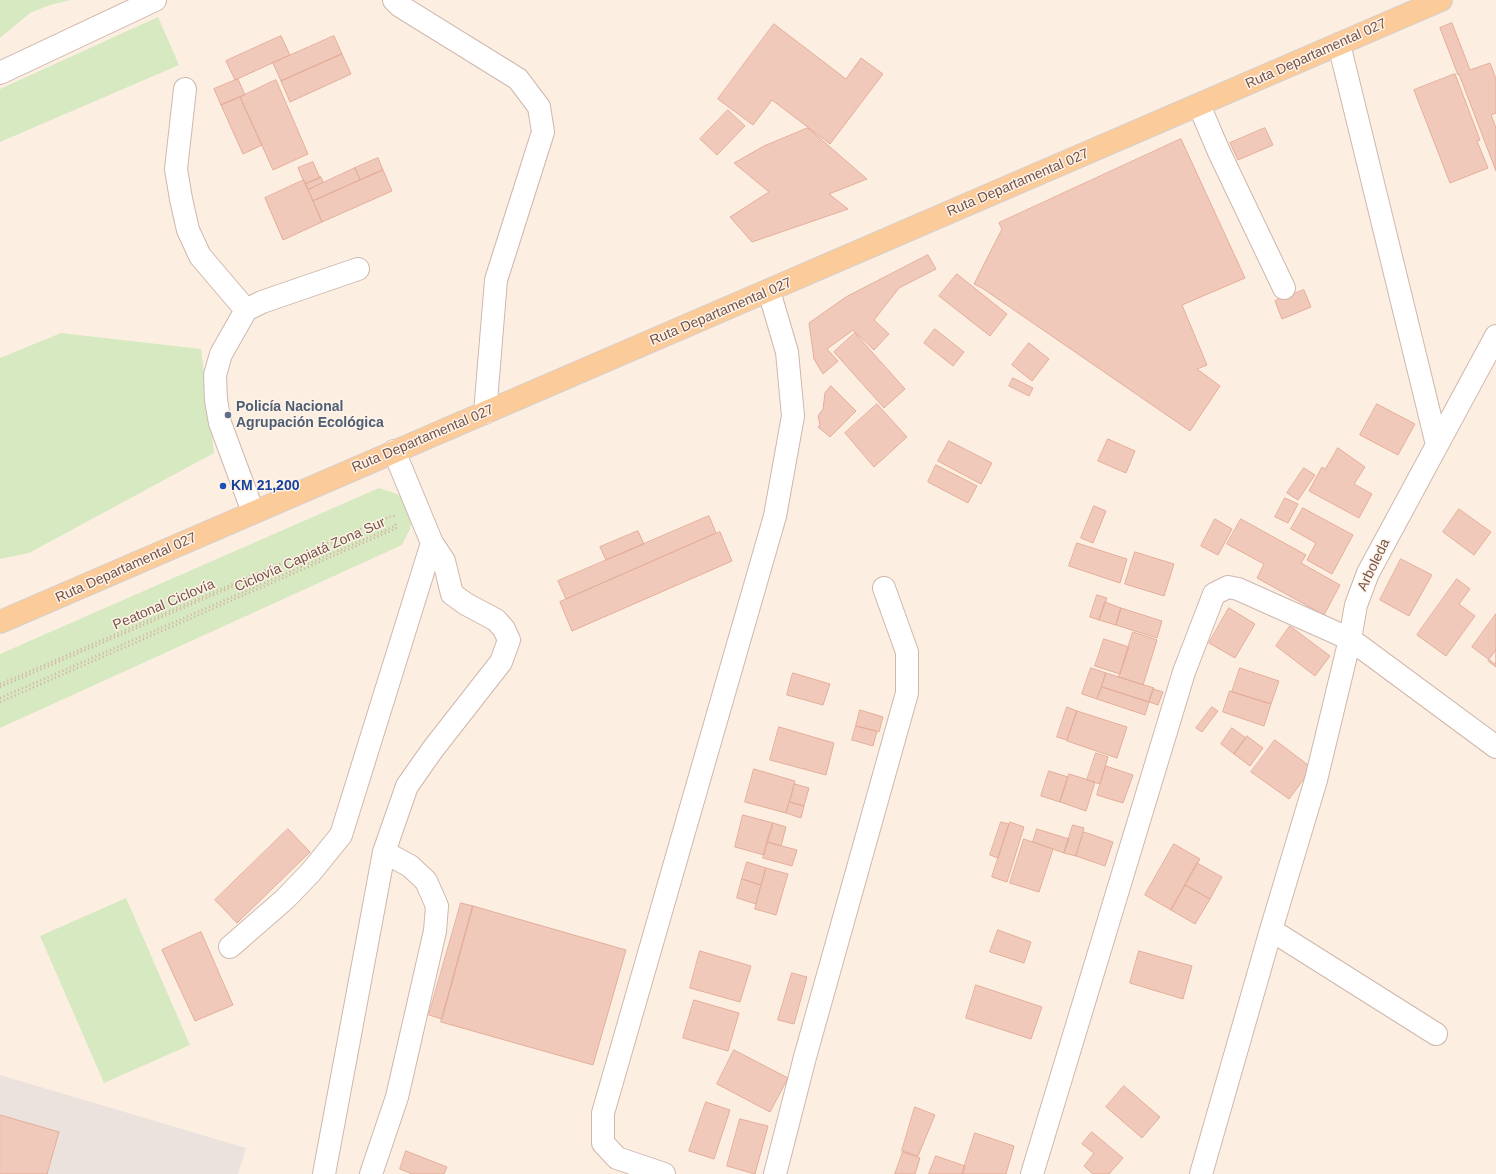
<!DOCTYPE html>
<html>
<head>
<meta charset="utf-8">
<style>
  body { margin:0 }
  canvas { display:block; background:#fcefe2 }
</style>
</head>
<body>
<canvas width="1496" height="1174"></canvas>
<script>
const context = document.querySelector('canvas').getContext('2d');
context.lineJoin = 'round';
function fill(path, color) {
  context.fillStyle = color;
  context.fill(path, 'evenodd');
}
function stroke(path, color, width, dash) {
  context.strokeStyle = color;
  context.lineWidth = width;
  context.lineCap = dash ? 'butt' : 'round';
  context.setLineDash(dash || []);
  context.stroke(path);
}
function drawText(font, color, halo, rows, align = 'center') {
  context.font = font + ' Arial,sans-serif';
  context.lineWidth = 3;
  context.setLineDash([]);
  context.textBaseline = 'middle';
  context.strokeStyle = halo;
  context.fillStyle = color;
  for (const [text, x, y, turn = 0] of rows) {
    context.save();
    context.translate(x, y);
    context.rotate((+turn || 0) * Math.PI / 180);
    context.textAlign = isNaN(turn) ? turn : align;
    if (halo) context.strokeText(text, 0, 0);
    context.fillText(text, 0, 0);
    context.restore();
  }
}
fill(new Path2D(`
  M 0,1075 L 246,1148 L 238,1174 L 0,1174 Z`), '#ebe2dd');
fill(new Path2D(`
  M 0,0 L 70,0 L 50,5 L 30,13 L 0,38 Z
  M 158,17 L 179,65 L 0,142 L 0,89 Z
  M 61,333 L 201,349 L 214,453 L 29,553 L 0,559 L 0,358 Z
  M 379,488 L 397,494 L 405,501 L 412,519 L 410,529 L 402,545 L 0,728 L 0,654 Z
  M 126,898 L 190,1045 L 104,1083 L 40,936 Z`), '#d6e9c1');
const building = new Path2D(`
  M 1452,23 L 1470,70 L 1490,63 L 1496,79 L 1496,113 L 1491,115 L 1496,128 L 1496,171 L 1459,74 L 1458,75 L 1440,28 Z
  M 774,24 L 846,79 L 861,58 L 883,74 L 830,144 L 772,100 L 753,125 L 718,99 Z
  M 281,36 L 290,55 L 235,80 L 226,61 Z
  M 334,36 L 342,54 L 281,81 L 273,63 Z
  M 342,54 L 351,74 L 290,102 L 281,81 Z
  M 1455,74 L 1480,140 L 1477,141 L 1488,168 L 1450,183 L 1414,90 Z
  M 238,79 L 245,95 L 221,105 L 214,89 Z
  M 276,80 L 308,154 L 273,170 L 240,97 Z
  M 240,97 L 262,145 L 243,154 L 221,105 Z
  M 728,110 L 745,126 L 717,155 L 700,139 Z
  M 808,128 L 867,179 L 829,194 L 848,209 L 752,242 L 730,217 L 769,192 L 734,163 L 764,146 Z
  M 1265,128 L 1273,145 L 1238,160 L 1230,143 Z
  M 1181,139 L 1245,278 L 1182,305 L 1207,365 L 1197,369 L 1220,386 L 1190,431 L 982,288 L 974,284 L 1002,229 L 999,223 Z
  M 378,158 L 383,170 L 360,180 L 355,168 Z
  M 313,162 L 320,178 L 305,184 L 298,168 Z
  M 355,168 L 360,180 L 313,201 L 308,190 Z
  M 383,170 L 392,191 L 322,222 L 313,201 Z
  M 321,177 L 323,182 L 308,190 L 305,184 Z
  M 304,180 L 322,222 L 283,240 L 265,198 Z
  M 928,255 L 936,269 L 899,288 L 874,320 L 889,334 L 874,350 L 853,330 L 827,349 L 838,361 L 823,374 L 814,359 L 809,323 L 846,297 Z
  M 957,274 L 1007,314 L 990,336 L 939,296 Z
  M 1304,290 L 1311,307 L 1282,319 L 1275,301 Z
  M 935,329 L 964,352 L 953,366 L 924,343 Z
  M 855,333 L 905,389 L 884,408 L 834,352 Z
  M 1029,343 L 1049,359 L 1032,381 L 1012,365 Z
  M 1013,378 L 1033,388 L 1029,396 L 1009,386 Z
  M 831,386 L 856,411 L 830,437 L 818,427 L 820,425 L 818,416 L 823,409 L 825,393 Z
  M 877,404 L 907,437 L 874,467 L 845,433 Z
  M 1377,404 L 1415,424 L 1398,455 L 1360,435 Z
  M 1108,439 L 1135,451 L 1126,473 L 1098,461 Z
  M 949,441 L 992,463 L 981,484 L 938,461 Z
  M 1338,448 L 1365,467 L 1354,484 L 1372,494 L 1359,518 L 1309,491 L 1322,467 L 1325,469 Z
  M 936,465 L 977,486 L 968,503 L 928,482 Z
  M 1304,468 L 1315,475 L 1298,500 L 1287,493 Z
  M 1285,498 L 1298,504 L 1288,523 L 1275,517 Z
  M 1094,506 L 1106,511 L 1093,543 L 1081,538 Z
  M 1303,508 L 1353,535 L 1332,574 L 1307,560 L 1316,543 L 1291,529 Z
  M 1459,509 L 1491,532 L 1474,555 L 1443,532 Z
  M 709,516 L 716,533 L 566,599 L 558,581 Z
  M 1215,519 L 1232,529 L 1218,555 L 1201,546 Z
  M 1241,519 L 1306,555 L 1301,563 L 1340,585 L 1324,615 L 1257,578 L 1264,564 L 1227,544 Z
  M 638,531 L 644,544 L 606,560 L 600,547 Z
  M 720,532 L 732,561 L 572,631 L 560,602 Z
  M 1077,543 L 1127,559 L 1120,583 L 1069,566 Z
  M 1135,552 L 1174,564 L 1164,596 L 1125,584 Z
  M 1401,559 L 1432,575 L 1409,616 L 1380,600 Z
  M 1457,579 L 1470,589 L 1459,604 L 1475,616 L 1446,656 L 1417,635 Z
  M 1097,595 L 1107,598 L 1099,620 L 1090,617 Z
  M 1105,602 L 1121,608 L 1116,625 L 1099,620 Z
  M 1121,608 L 1162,621 L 1157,638 L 1116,625 Z
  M 1229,608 L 1255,624 L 1235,658 L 1209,643 Z
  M 1496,614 L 1496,663 L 1495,664 L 1472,647 Z
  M 1290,626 L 1330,656 L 1315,676 L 1276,646 Z
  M 1133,632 L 1157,640 L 1143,685 L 1119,677 Z
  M 1104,639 L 1129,647 L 1120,674 L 1095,666 Z
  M 1496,650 L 1496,667 L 1488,661 Z
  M 1091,668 L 1106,673 L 1097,699 L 1082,694 Z
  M 1240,668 L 1279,681 L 1271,704 L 1232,692 Z
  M 793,673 L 830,684 L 823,705 L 787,695 Z
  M 1106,673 L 1154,688 L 1149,702 L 1102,687 Z
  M 1102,687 L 1149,702 L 1145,715 L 1097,699 Z
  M 1153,689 L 1163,692 L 1158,705 L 1149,702 Z
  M 1230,691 L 1271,704 L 1264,726 L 1223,712 Z
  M 1067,707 L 1077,711 L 1067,740 L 1057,737 Z
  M 1212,707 L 1218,711 L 1202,732 L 1196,728 Z
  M 860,710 L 883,717 L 879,732 L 856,726 Z
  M 1077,711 L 1127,727 L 1117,758 L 1067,741 Z
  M 856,726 L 877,731 L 873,746 L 852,740 Z
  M 779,727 L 834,743 L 826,775 L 770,760 Z
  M 1232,728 L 1246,738 L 1234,754 L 1221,744 Z
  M 1247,736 L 1263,748 L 1250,766 L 1234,754 Z
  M 1275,740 L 1312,768 L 1289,799 L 1251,772 Z
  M 1096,753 L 1108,757 L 1100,784 L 1087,780 Z
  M 1106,766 L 1133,775 L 1123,803 L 1097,795 Z
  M 754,769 L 795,781 L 786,813 L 745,802 Z
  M 1049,771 L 1068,777 L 1060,802 L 1041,796 Z
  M 1069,774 L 1095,782 L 1086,811 L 1060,802 Z
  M 795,784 L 809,788 L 804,806 L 790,802 Z
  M 790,802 L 804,806 L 801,818 L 786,813 Z
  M 743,815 L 773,823 L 764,855 L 735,847 Z
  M 1001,822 L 1009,824 L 998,858 L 990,855 Z
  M 1010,822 L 1024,827 L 1007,882 L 992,877 Z
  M 773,823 L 786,827 L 781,846 L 767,842 Z
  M 1073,825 L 1084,828 L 1076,856 L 1064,853 Z
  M 288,829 L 310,852 L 237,923 L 215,900 Z
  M 1037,829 L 1069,839 L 1064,853 L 1033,842 Z
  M 1084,832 L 1113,842 L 1105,866 L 1076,856 Z
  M 1024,839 L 1053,849 L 1039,892 L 1010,883 Z
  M 767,842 L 797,850 L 792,866 L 763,858 Z
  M 1174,844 L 1200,859 L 1171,910 L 1145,895 Z
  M 747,862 L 766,868 L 761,885 L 742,879 Z
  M 1197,863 L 1222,877 L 1210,899 L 1185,885 Z
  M 766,868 L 788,874 L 776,915 L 755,909 Z
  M 742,879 L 761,885 L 756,904 L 737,898 Z
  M 1185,885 L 1210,899 L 1195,924 L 1171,910 Z
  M 461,903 L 473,906 L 442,1019 L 429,1015 Z
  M 473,906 L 626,950 L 593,1065 L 441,1022 Z
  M 998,930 L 1031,942 L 1024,963 L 990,952 Z
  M 201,932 L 233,1005 L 195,1021 L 162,950 Z
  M 700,951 L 751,966 L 740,1002 L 690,988 Z
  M 1139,951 L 1192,966 L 1183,999 L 1130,983 Z
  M 792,973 L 807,977 L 794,1024 L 778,1020 Z
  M 976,985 L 1042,1007 L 1031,1039 L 966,1018 Z
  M 694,1000 L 739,1013 L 728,1051 L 683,1038 Z
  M 734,1050 L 788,1078 L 770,1112 L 717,1084 Z
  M 1124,1086 L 1160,1117 L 1142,1138 L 1106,1107 Z
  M 706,1102 L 730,1110 L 714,1159 L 689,1151 Z
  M 915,1107 L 935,1115 L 918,1156 L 902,1151 Z
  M 0,1115 L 59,1132 L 47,1174 L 0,1174 Z
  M 740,1119 L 768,1126 L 755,1174 L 727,1166 Z
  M 1092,1132 L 1123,1158 L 1109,1174 L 1093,1174 L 1084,1166 L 1094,1153 L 1082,1144 Z
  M 975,1133 L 1014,1146 L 1006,1174 L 962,1174 Z
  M 406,1151 L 447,1167 L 444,1174 L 412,1174 L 400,1169 Z
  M 903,1152 L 920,1158 L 915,1174 L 895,1174 Z
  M 936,1156 L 965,1166 L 963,1174 L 929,1174 Z`);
fill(building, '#f1c9ba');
stroke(building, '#e4ad9a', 1);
const minor = new Path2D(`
  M 394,0 L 400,6 L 518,79 L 539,107 L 543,132 L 496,280 L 485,413
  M 1339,44 L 1437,445
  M 0,73 L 155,0
  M 185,89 L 176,169 L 181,199 L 188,230 L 200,256 L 246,310
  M 1199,105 L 1219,152 L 1284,288
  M 1496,336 L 1368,573 L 1356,605 L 1350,639 L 1496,747
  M 253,512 L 220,423 L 216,400 L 215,375 L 221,354 L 246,310 L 262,302 L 358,269
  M 1271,930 L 1436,1034
  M 230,947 L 285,899 L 311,872 L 341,835 L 432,543
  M 324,1174 L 384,852 L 407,786 L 433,749 L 501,662 L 509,640 L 504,629 L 496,620 L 466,604 L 452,594 L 444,561 L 432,543 L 394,451
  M 371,1174 L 397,1097 L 435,931 L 437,906 L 426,881 L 410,866 L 384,852
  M 664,1174 L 617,1158 L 603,1143 L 603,1113 L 775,516 L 793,416 L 787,352 L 769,291
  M 775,1174 L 805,1057 L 907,693 L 907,652 L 884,588
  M 1032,1174 L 1184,672 L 1214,594 L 1228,587 L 1238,589 L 1350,639 L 1316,780 L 1271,930 L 1201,1174`);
const major = new Path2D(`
  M 0,622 L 1441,0`);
stroke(minor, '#cfb7ac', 24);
stroke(major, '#d8cfcc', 24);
stroke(new Path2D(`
  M 0,684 L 389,517 L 395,516
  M 0,687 L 248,580
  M 0,698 L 395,526 L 397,522
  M 0,702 L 397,528 L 398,526`), '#d6ac9d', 2.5, [1, 3]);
stroke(minor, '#fff', 22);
stroke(major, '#fbcb9a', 22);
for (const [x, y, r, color] of [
  [228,415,4,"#5c6f8a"],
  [223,486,4,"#1a4fb4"]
]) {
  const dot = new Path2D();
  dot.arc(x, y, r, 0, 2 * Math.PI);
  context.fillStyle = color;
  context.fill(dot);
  stroke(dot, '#fff3e8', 1.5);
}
drawText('14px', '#735349', '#fff3e8', [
  ["Ruta Departamental 027",1316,54,-24],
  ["Ruta Departamental 027",1018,183,-23],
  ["Ruta Departamental 027",721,312,-23],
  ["Ruta Departamental 027",423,439,-23],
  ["Ciclovía Capiatá Zona Sur",310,555,-24],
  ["Arboleda",1374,565,-64],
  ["Ruta Departamental 027",126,568,-24],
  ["Peatonal Ciclovía",164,605,-23]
]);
drawText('bold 14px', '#4e5e75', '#fff3e8', [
  ["Policía Nacional",236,407],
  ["Agrupación Ecológica",236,423]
], 'left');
drawText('bold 14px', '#164399', '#fff3e8', [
  ["KM 21,200",231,486]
], 'left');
</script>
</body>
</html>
